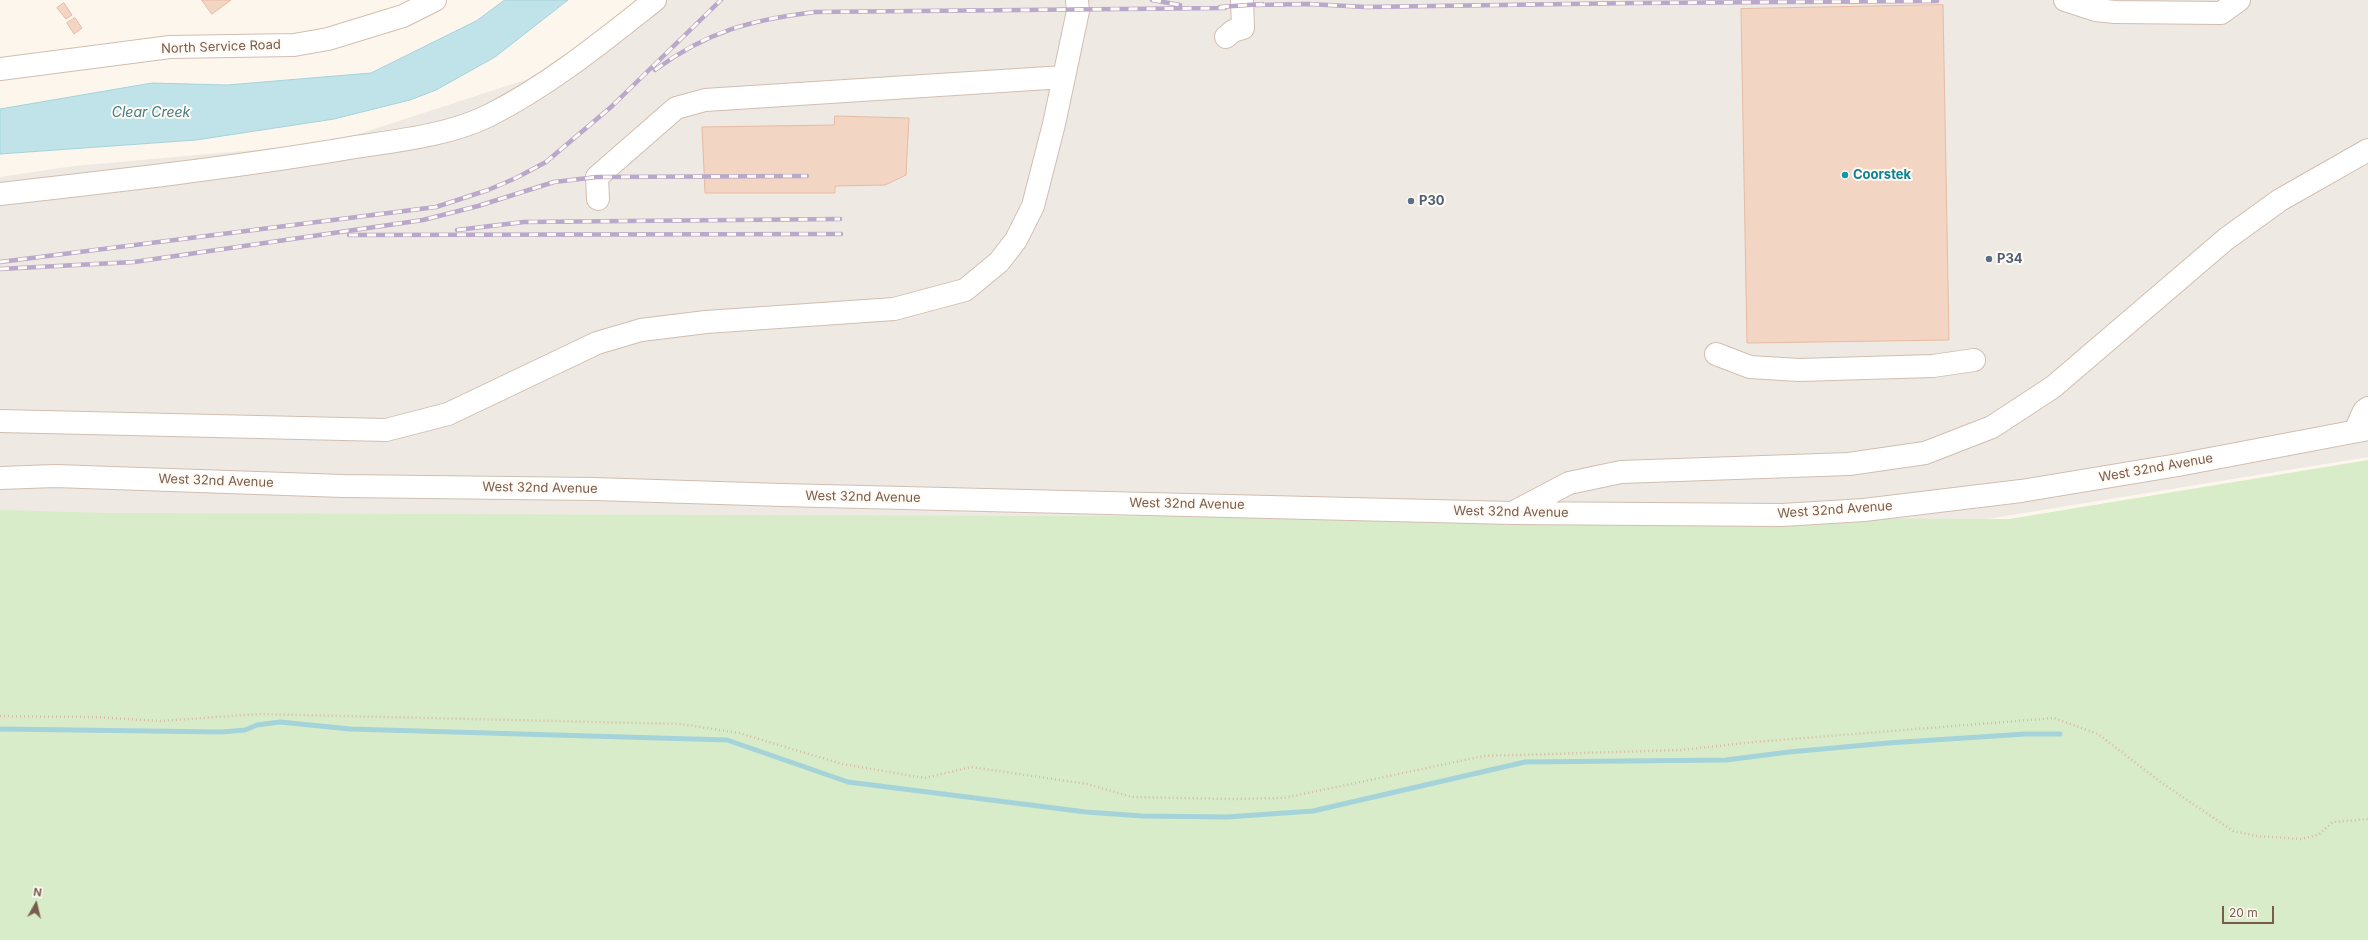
<!DOCTYPE html>
<html>
<head>
<meta charset="utf-8">
<style>
  body { margin:0 }
  #map { position:relative; width:2368px; height:940px; overflow:hidden; background:#fdf6ec; font-family:Inter,sans-serif }
  canvas { display:block }
  .north { position:absolute; left:16px; top:884px; width:40px; height:40px; -webkit-text-stroke:3px #fffaf3; paint-order:stroke; rotate:8deg; font-size:11px; font-weight:700; line-height:16px; text-align:center; color:#7a5c4d }
  .north::after { content:''; display:block; margin:auto; width:14px; height:18px; background:#7a5c4d; clip-path:polygon(50% 0,100% 100%,50% 72%,0 100%) }
  .scale { position:absolute; left:2222px; top:906px; width:52px; height:18px; box-sizing:border-box; border:2px solid #7a5c4d; border-top:0; padding-left:5px; font-size:12px; line-height:14px; white-space:nowrap; color:#7a5c4d; -webkit-text-stroke:3px #fffaf3; paint-order:stroke }
</style>
</head>
<body>
<div id="map">
<canvas width="2368" height="940"></canvas>
<div class="north">N</div>
<div class="scale">20 m</div>
</div>
<script>
const context = document.querySelector('canvas').getContext('2d');
context.lineJoin = 'round';
function fill(path, color) {
  context.fillStyle = color;
  context.fill(path, 'evenodd');
}
function stroke(path, color, width, dash) {
  context.strokeStyle = color;
  context.lineWidth = width;
  context.lineCap = dash ? 'butt' : 'round';
  context.setLineDash(dash || []);
  context.stroke(path);
}
function drawText(font, color, halo, rows, align = 'center') {
  context.font = font + ' Inter,sans-serif';
  context.lineWidth = 4;
  context.setLineDash([]);
  context.textBaseline = 'middle';
  context.strokeStyle = halo;
  context.fillStyle = color;
  for (const [text, x, y, turn = 0] of rows) {
    context.save();
    context.translate(x, y);
    context.rotate((+turn || 0) * Math.PI / 180);
    context.textAlign = isNaN(turn) ? turn : align;
    if (halo) context.strokeText(text, 0, 0);
    context.fillText(text, 0, 0);
    context.restore();
  }
}
fill(new Path2D(`
  M 657,0 L 2368,0 L 2368,457 L 1674,570 L 0,511 L 0,177 L 74,166 L 331,143 L 568,66 Z`), '#efe9e4');
fill(new Path2D(`
  M 2368,460 L 2368,940 L 0,940 L 0,510 L 107,513 L 2009,519 Z`), '#d8ecc9');
const water = new Path2D(`
  M 505,0 L 568,0 L 495,57 L 436,90 L 410,100 L 334,119 L 196,140 L 0,154 L 0,109 L 152,83 L 227,85 L 371,73 L 476,21 Z`);
fill(water, '#bfe3e8');
stroke(water, '#a5d3da', 1);
stroke(new Path2D(`
  M 0,729 L 222,732 L 245,730 L 257,725 L 280,722 L 350,729 L 727,740 L 848,782 L 1086,812 L 1142,816 L 1227,817 L 1313,811 L 1525,762 L 1726,760 L 1789,752 L 1888,743 L 2025,734 L 2060,734`), '#a5d3da', 5);
const building = new Path2D(`
  M 202,0 L 231,0 L 212,14 Z
  M 64,3 L 72,15 L 66,19 L 57,8 Z
  M 1943,5 L 1949,340 L 1747,343 L 1741,9 Z
  M 75,18 L 82,28 L 74,34 L 67,23 Z
  M 835,116 L 909,118 L 906,175 L 885,185 L 835,186 L 835,193 L 705,193 L 702,127 L 834,125 Z`);
fill(building, '#f3d5c3');
stroke(building, '#e6bba3', 1);
const minor = new Path2D(`
  M 2065,0 L 2096,10 L 2115,12 L 2221,13 L 2239,0
  M 1226,37 L 1233,31 L 1243,28 L 1242,0
  M 0,69 L 170,47 L 294,45 L 328,39 L 403,16 L 435,0
  M 0,194 C 115,181 230,168 344,149 C 392,141 444,137 488,116 C 548,86 602,42 655,0
  M 598,199 L 597,177 L 676,108 L 705,100 L 1064,77
  M 1716,354 L 1750,367 L 1799,370 L 1933,366 L 1974,360
  M 0,421 L 386,430 L 448,414 L 597,343 L 641,330 L 706,322 L 894,309 L 965,290 L 999,262 L 1016,240 L 1033,206 L 1054,124 L 1078,11 L 1077,0
  M 2355,431 L 2364,411 L 2368,408
  M 0,478 L 55,476 L 343,486 L 594,489 L 782,495 L 1513,513 L 1782,515 L 1864,510 L 2021,491 L 2178,465 L 2368,429
  M 1516,511 L 1569,483 L 1621,472 L 1849,464 L 1925,453 L 1992,427 L 2053,387 L 2226,239 L 2280,200 L 2368,150`);
stroke(minor, '#d1beb0', 24);
stroke(new Path2D(`
  M 0,716 L 94,717 L 160,721 L 259,714 L 681,724 L 739,733 L 842,764 L 925,778 L 971,767 L 1087,784 L 1132,797 L 1231,799 L 1284,798 L 1484,756 L 1681,750 L 1754,742 L 2054,718 L 2098,734 L 2162,783 L 2233,831 L 2257,836 L 2301,839 L 2318,835 L 2333,822 L 2368,819`), '#d9b8a5', 2.5, [1, 3]);
stroke(minor, '#fff', 22);
const rail = new Path2D(`
  M 1152,0 L 1180,5
  M 1256,5 L 1308,4 L 1366,7 L 1635,3 L 1937,1
  M 1220,7 L 1262,4
  M 655,70 C 708,31 751,20 815,12 L 1225,8
  M 457,230 L 524,222 L 840,219
  M 349,235 L 841,234
  M 0,262 L 436,207 L 488,190 L 516,178 L 546,162 L 611,107 L 721,0
  M 0,269 L 134,262 L 423,220 L 478,206 L 554,182 L 597,177 L 807,176`);
stroke(rail, '#b9a8c9', 4.5);
stroke(rail, '#fffaf3', 3, [9]);
for (const [x, y, r, color] of [
  [1845,175,4,"#0f9aa8"],
  [1411,201,4,"#5c6f8a"],
  [1989,259,4,"#5c6f8a"]
]) {
  const dot = new Path2D();
  dot.arc(x, y, r, 0, 2 * Math.PI);
  context.fillStyle = color;
  context.fill(dot);
  stroke(dot, '#fffaf3', 1.5);
}
drawText('13px', '#7a5c4d', '#fffaf3', [
  ["North Service Road",221,47,-2],
  ["West 32nd Avenue",2156,468,-10],
  ["West 32nd Avenue",216,481,2],
  ["West 32nd Avenue",540,488,1],
  ["West 32nd Avenue",863,497,1],
  ["West 32nd Avenue",1187,504,1],
  ["West 32nd Avenue",1835,510,-4],
  ["West 32nd Avenue",1511,512,1]
]);
drawText('bold 13px', '#0d838f', '#fffaf3', [
  ["Coorstek",1853,175]
], 'left');
drawText('bold 13px', '#4e5e75', '#fffaf3', [
  ["P30",1419,201],
  ["P34",1997,259]
], 'left');
drawText('italic 14px', '#437c86', '#fffaf3', [
  ["Clear Creek",151,113]
]);
</script>
</body>
</html>
